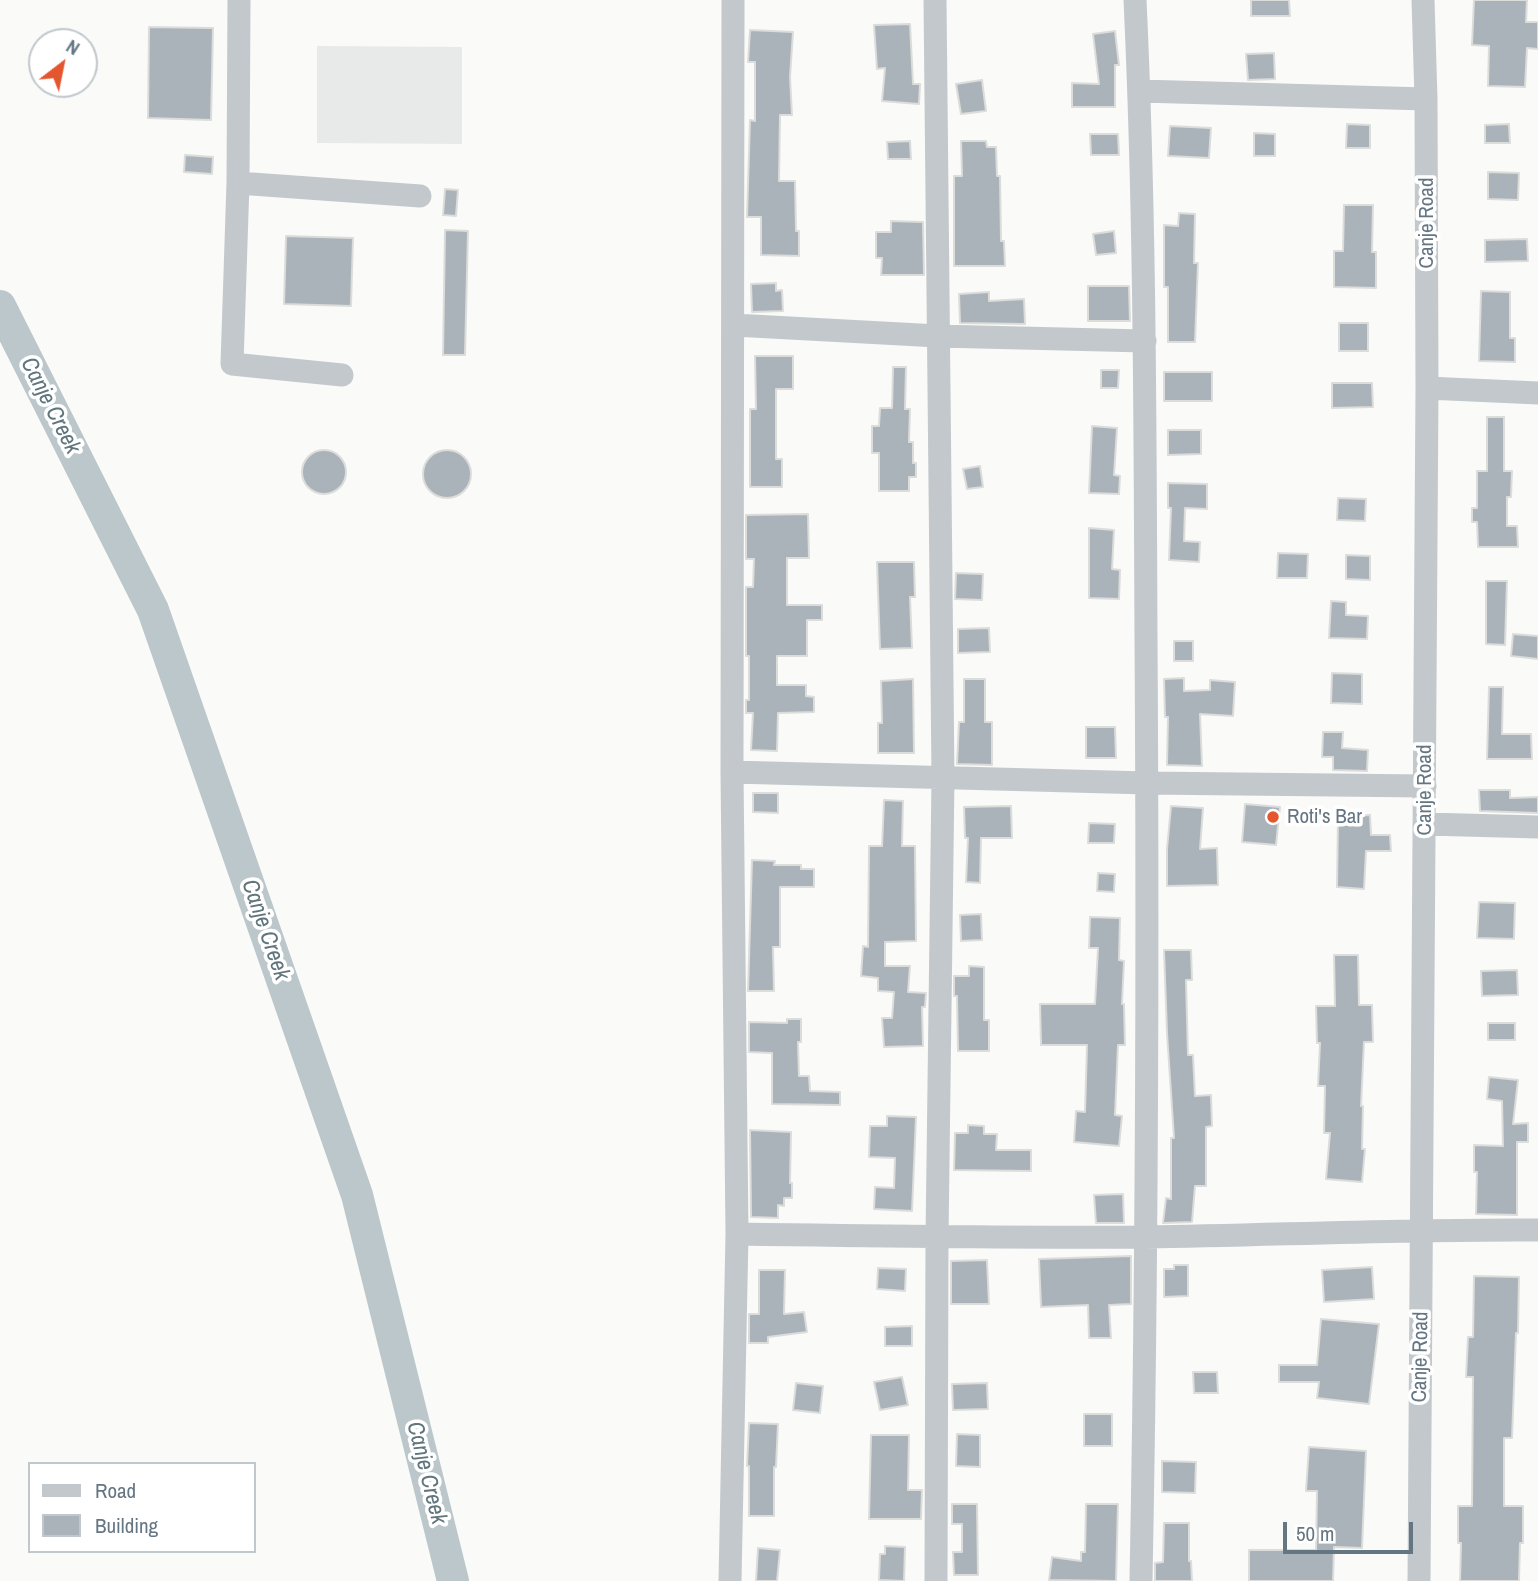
<!DOCTYPE html>
<html>
<head>
<meta charset="utf-8">
<style>
  body { margin:0 }
  #map { position:relative; width:1538px; height:1581px; overflow:hidden; background:#fafaf8; font-family:"Archivo Narrow",sans-serif }
  canvas { display:block }
  .legend { position:absolute; left:28px; top:1462px; width:228px; height:91px; box-sizing:border-box; background:#fff; border:2px solid #c1c8cd; margin:0; padding:9px 12px; list-style:none; font-size:21px; color:#657683 }
  .legend li { display:flex; align-items:center; gap:14px; height:35px }
  .legend b { width:35px; border:2px solid #c1c8cd }
  .north { position:absolute; left:28px; top:28px; width:70px; height:70px; box-sizing:border-box; background:#fff; border:2px solid #c1c8cd; border-radius:50%; rotate:32deg; font-size:19px; font-weight:700; line-height:28px; text-align:center; color:#657683 }
  .north::after { content:''; display:block; margin:auto; width:24px; height:32px; background:#e4572e; clip-path:polygon(50% 0,100% 100%,50% 72%,0 100%) }
  .scale { position:absolute; left:1283px; top:1522px; width:130px; height:32px; box-sizing:border-box; border:4px solid #657683; border-top:0; padding-left:9px; font-size:21px; line-height:24px; white-space:nowrap; color:#657683; -webkit-text-stroke:5px #fff; paint-order:stroke }
</style>
</head>
<body>
<div id="map">
<canvas width="1538" height="1581"></canvas>
<ul class="legend">
<li><b style="height:9px;background:#c3c8cc"></b>Road</li>
<li><b style="height:19px;background:#aab3b9"></b>Building</li>
</ul>
<div class="north">N</div>
<div class="scale">50 m</div>
</div>
<script>
const context = document.querySelector('canvas').getContext('2d');
context.lineJoin = 'round';
function fill(path, color) {
  context.fillStyle = color;
  context.fill(path, 'evenodd');
}
function stroke(path, color, width, dash) {
  context.strokeStyle = color;
  context.lineWidth = width;
  context.lineCap = dash ? 'butt' : 'round';
  context.setLineDash(dash || []);
  context.stroke(path);
}
function drawText(font, color, halo, rows, align = 'center') {
  context.font = font + ' "Archivo Narrow",sans-serif';
  context.lineWidth = 7;
  context.setLineDash([]);
  context.textBaseline = 'middle';
  context.strokeStyle = halo;
  context.fillStyle = color;
  for (const [text, x, y, turn = 0] of rows) {
    context.save();
    context.translate(x, y);
    context.rotate((+turn || 0) * Math.PI / 180);
    context.textAlign = isNaN(turn) ? turn : align;
    if (halo) context.strokeText(text, 0, 0);
    context.fillText(text, 0, 0);
    context.restore();
  }
}
fill(new Path2D(`
  M 317,46 L 462,47 L 462,144 L 317,143 Z`), '#e8e9e9');
stroke(new Path2D(`
  M 0,306 L 153,610 L 357,1195 L 453,1581`), '#bbc7cb', 32);
const building = new Path2D(`
  M 1251,0 L 1289,0 L 1290,16 L 1251,16 Z
  M 1474,0 L 1527,0 L 1526,22 L 1538,22 L 1538,49 L 1527,48 L 1525,87 L 1488,86 L 1489,46 L 1472,45 Z
  M 910,24 L 913,84 L 920,84 L 919,104 L 882,101 L 885,68 L 877,69 L 874,25 Z
  M 149,27 L 213,28 L 211,120 L 148,118 Z
  M 750,30 L 793,32 L 790,77 L 792,115 L 780,115 L 779,181 L 795,181 L 796,231 L 799,231 L 799,256 L 761,255 L 761,217 L 747,217 L 750,120 L 755,121 L 755,62 L 748,62 Z
  M 1115,31 L 1119,65 L 1115,65 L 1115,107 L 1072,107 L 1072,83 L 1099,84 L 1093,34 Z
  M 1274,53 L 1275,79 L 1248,80 L 1246,54 Z
  M 982,80 L 986,111 L 961,114 L 956,84 Z
  M 1347,124 L 1370,125 L 1370,148 L 1346,148 Z
  M 1509,124 L 1510,143 L 1485,143 L 1485,125 Z
  M 1170,126 L 1211,128 L 1209,158 L 1168,156 Z
  M 1254,133 L 1275,134 L 1275,156 L 1254,156 Z
  M 1090,134 L 1118,134 L 1119,155 L 1091,155 Z
  M 910,141 L 911,159 L 888,159 L 887,142 Z
  M 961,141 L 986,141 L 987,147 L 996,147 L 997,176 L 1000,176 L 1001,241 L 1004,241 L 1005,266 L 954,266 L 954,176 L 962,176 Z
  M 185,155 L 213,157 L 212,174 L 184,172 Z
  M 1488,172 L 1519,173 L 1518,200 L 1488,199 Z
  M 445,189 L 458,190 L 456,216 L 443,215 Z
  M 1344,205 L 1373,205 L 1372,252 L 1376,252 L 1376,288 L 1334,287 L 1334,251 L 1343,251 Z
  M 1179,213 L 1195,214 L 1194,263 L 1198,263 L 1195,342 L 1168,342 L 1168,287 L 1164,287 L 1164,225 L 1178,226 Z
  M 891,221 L 923,222 L 924,275 L 881,275 L 882,258 L 876,258 L 876,232 L 891,232 Z
  M 445,230 L 468,231 L 465,355 L 443,355 Z
  M 1114,231 L 1116,253 L 1096,255 L 1093,234 Z
  M 286,236 L 353,238 L 351,306 L 284,304 Z
  M 1527,239 L 1528,261 L 1485,262 L 1485,240 Z
  M 776,283 L 776,291 L 782,290 L 783,311 L 752,312 L 751,284 Z
  M 1088,286 L 1129,286 L 1130,321 L 1088,321 Z
  M 1481,291 L 1510,292 L 1510,338 L 1515,338 L 1515,362 L 1479,361 Z
  M 989,292 L 989,301 L 1024,299 L 1025,324 L 960,323 L 959,294 Z
  M 1339,323 L 1368,323 L 1368,351 L 1339,351 Z
  M 755,356 L 793,356 L 793,389 L 776,389 L 776,459 L 782,459 L 782,487 L 750,487 L 750,409 L 756,409 Z
  M 893,367 L 906,367 L 905,409 L 910,409 L 909,442 L 913,442 L 913,463 L 916,463 L 916,477 L 909,477 L 909,491 L 879,491 L 879,453 L 872,453 L 872,426 L 879,426 L 880,408 L 892,408 Z
  M 1101,370 L 1119,370 L 1118,388 L 1101,388 Z
  M 1164,372 L 1212,372 L 1212,401 L 1164,401 Z
  M 1332,383 L 1372,383 L 1373,407 L 1332,408 Z
  M 1487,417 L 1504,417 L 1504,471 L 1512,471 L 1511,497 L 1507,497 L 1507,526 L 1517,526 L 1518,547 L 1478,547 L 1477,522 L 1472,522 L 1472,508 L 1477,508 L 1477,471 L 1487,471 Z
  M 1092,426 L 1117,428 L 1114,475 L 1120,476 L 1119,494 L 1089,493 Z
  M 1168,430 L 1201,430 L 1201,454 L 1168,455 Z
  M302 472a22 22 0 1 1 44 0a22 22 0 1 1-44 0Z
  M423 474a24 24 0 1 1 48 0a24 24 0 1 1-48 0Z
  M 980,466 L 983,487 L 967,489 L 963,469 Z
  M 1168,483 L 1207,484 L 1207,509 L 1185,508 L 1184,541 L 1200,542 L 1199,562 L 1169,560 L 1171,508 L 1168,508 Z
  M 1338,498 L 1366,499 L 1365,521 L 1337,520 Z
  M 808,514 L 809,558 L 787,558 L 787,605 L 822,605 L 822,620 L 807,620 L 807,656 L 777,656 L 777,685 L 806,685 L 806,696 L 814,697 L 814,712 L 778,713 L 777,751 L 751,750 L 753,713 L 746,713 L 746,700 L 749,700 L 749,656 L 746,656 L 746,587 L 753,587 L 754,559 L 746,559 L 746,515 Z
  M 1089,528 L 1114,530 L 1112,569 L 1120,570 L 1119,599 L 1089,598 Z
  M 1278,553 L 1308,554 L 1307,578 L 1277,578 Z
  M 1346,555 L 1370,556 L 1370,580 L 1346,579 Z
  M 877,562 L 914,562 L 915,597 L 910,597 L 912,648 L 880,649 Z
  M 956,573 L 983,574 L 982,600 L 955,599 Z
  M 1486,581 L 1507,581 L 1505,645 L 1486,644 Z
  M 1331,601 L 1346,602 L 1346,615 L 1368,616 L 1367,639 L 1329,638 Z
  M 989,628 L 990,652 L 958,653 L 958,629 Z
  M 1513,634 L 1538,636 L 1538,659 L 1511,656 Z
  M 1174,641 L 1193,641 L 1193,661 L 1174,661 Z
  M 1332,673 L 1362,674 L 1362,704 L 1331,703 Z
  M 1184,678 L 1184,691 L 1210,690 L 1210,680 L 1235,682 L 1233,716 L 1200,714 L 1202,766 L 1167,765 L 1168,717 L 1165,717 L 1164,679 Z
  M 913,679 L 914,753 L 878,753 L 878,723 L 882,723 L 881,681 Z
  M 964,679 L 985,679 L 985,722 L 992,722 L 992,765 L 957,764 L 959,722 L 964,722 Z
  M 1489,687 L 1503,687 L 1502,734 L 1531,734 L 1532,759 L 1487,759 Z
  M 1086,727 L 1115,727 L 1116,758 L 1086,758 Z
  M 1323,732 L 1343,732 L 1342,748 L 1368,750 L 1367,771 L 1333,770 L 1333,757 L 1322,757 Z
  M 1479,790 L 1510,790 L 1510,798 L 1538,797 L 1538,813 L 1480,811 Z
  M 753,793 L 778,793 L 778,813 L 753,812 Z
  M 884,800 L 903,801 L 902,846 L 915,846 L 916,941 L 885,942 L 885,966 L 910,966 L 908,992 L 926,993 L 925,1007 L 922,1007 L 923,1046 L 884,1047 L 882,1018 L 892,1018 L 894,992 L 878,991 L 878,978 L 861,976 L 863,946 L 868,947 L 869,846 L 882,846 Z
  M 1245,804 L 1280,807 L 1276,845 L 1242,842 Z
  M 1011,806 L 1012,838 L 981,838 L 980,883 L 966,882 L 968,838 L 965,838 L 964,807 Z
  M 1171,806 L 1203,808 L 1200,849 L 1217,848 L 1218,885 L 1167,886 L 1167,849 Z
  M 1370,815 L 1371,835 L 1390,835 L 1391,851 L 1366,851 L 1364,889 L 1337,887 L 1338,817 Z
  M 1089,823 L 1115,824 L 1114,843 L 1088,843 Z
  M 752,860 L 775,861 L 774,865 L 801,865 L 801,869 L 814,869 L 814,887 L 780,887 L 780,947 L 773,947 L 774,991 L 748,991 Z
  M 1098,873 L 1115,874 L 1114,892 L 1097,891 Z
  M 1479,902 L 1515,903 L 1514,939 L 1477,938 Z
  M 981,914 L 982,940 L 961,941 L 960,915 Z
  M 1090,917 L 1120,918 L 1119,960 L 1124,961 L 1122,1004 L 1124,1004 L 1125,1045 L 1118,1045 L 1115,1115 L 1122,1116 L 1119,1146 L 1074,1142 L 1076,1111 L 1085,1112 L 1087,1045 L 1041,1045 L 1040,1004 L 1095,1004 L 1098,948 L 1089,948 Z
  M 1164,950 L 1191,950 L 1192,980 L 1186,980 L 1188,1055 L 1193,1055 L 1195,1096 L 1211,1095 L 1212,1126 L 1206,1127 L 1206,1186 L 1195,1186 L 1192,1222 L 1163,1223 L 1166,1198 L 1171,1199 L 1171,1138 L 1174,1138 L 1167,1033 Z
  M 1334,955 L 1358,955 L 1359,1005 L 1372,1005 L 1373,1042 L 1364,1042 L 1361,1106 L 1363,1106 L 1362,1149 L 1365,1149 L 1362,1182 L 1326,1179 L 1330,1133 L 1324,1133 L 1325,1086 L 1318,1086 L 1320,1043 L 1317,1043 L 1316,1006 L 1335,1006 Z
  M 969,966 L 984,967 L 984,1020 L 989,1020 L 989,1051 L 958,1051 L 957,996 L 954,996 L 954,976 L 969,976 Z
  M 1517,970 L 1518,995 L 1482,996 L 1481,971 Z
  M 787,1019 L 801,1019 L 801,1042 L 798,1042 L 799,1076 L 809,1076 L 810,1091 L 840,1092 L 840,1105 L 772,1104 L 772,1053 L 749,1052 L 749,1022 L 787,1023 Z
  M 1488,1023 L 1515,1023 L 1515,1040 L 1488,1040 Z
  M 1489,1077 L 1518,1080 L 1513,1124 L 1528,1123 L 1528,1142 L 1517,1142 L 1517,1215 L 1476,1214 L 1477,1172 L 1474,1172 L 1474,1145 L 1503,1146 L 1502,1101 L 1487,1099 Z
  M 887,1116 L 916,1117 L 912,1211 L 874,1209 L 875,1187 L 894,1188 L 895,1158 L 869,1157 L 870,1126 L 887,1126 Z
  M 968,1125 L 984,1126 L 984,1134 L 997,1134 L 996,1150 L 1031,1150 L 1031,1171 L 954,1170 L 955,1133 L 968,1133 Z
  M 750,1130 L 791,1132 L 790,1183 L 792,1183 L 792,1198 L 784,1198 L 784,1206 L 778,1205 L 778,1218 L 751,1217 Z
  M 1123,1194 L 1124,1223 L 1096,1223 L 1094,1195 Z
  M 1131,1256 L 1131,1304 L 1109,1305 L 1111,1338 L 1089,1338 L 1088,1305 L 1041,1307 L 1039,1259 Z
  M 987,1260 L 989,1304 L 951,1304 L 951,1261 Z
  M 1174,1265 L 1188,1265 L 1188,1296 L 1164,1297 L 1164,1269 L 1174,1269 Z
  M 1372,1267 L 1374,1299 L 1324,1302 L 1322,1270 Z
  M 878,1268 L 906,1269 L 905,1291 L 877,1289 Z
  M 759,1270 L 785,1270 L 784,1314 L 804,1312 L 807,1332 L 768,1337 L 768,1343 L 749,1343 L 749,1314 L 759,1314 Z
  M 1474,1276 L 1519,1277 L 1518,1333 L 1516,1333 L 1512,1438 L 1504,1438 L 1504,1506 L 1523,1506 L 1523,1543 L 1520,1543 L 1519,1581 L 1460,1581 L 1461,1543 L 1458,1543 L 1458,1506 L 1472,1506 L 1473,1377 L 1466,1377 L 1468,1337 L 1473,1337 Z
  M 1321,1319 L 1379,1324 L 1369,1404 L 1317,1398 L 1319,1382 L 1279,1382 L 1279,1365 L 1317,1365 Z
  M 912,1326 L 912,1346 L 885,1346 L 885,1327 Z
  M 1193,1372 L 1217,1372 L 1218,1393 L 1194,1393 Z
  M 902,1377 L 908,1405 L 880,1410 L 874,1382 Z
  M 796,1383 L 823,1386 L 820,1413 L 793,1410 Z
  M 987,1383 L 988,1409 L 953,1410 L 952,1384 Z
  M 1084,1414 L 1112,1414 L 1112,1446 L 1084,1446 Z
  M 749,1423 L 778,1424 L 776,1467 L 774,1467 L 774,1516 L 749,1516 L 749,1466 L 747,1466 Z
  M 957,1434 L 980,1435 L 980,1467 L 956,1466 Z
  M 871,1435 L 909,1435 L 908,1490 L 922,1490 L 921,1519 L 869,1519 Z
  M 1309,1447 L 1366,1451 L 1362,1548 L 1334,1547 L 1333,1581 L 1249,1581 L 1249,1550 L 1316,1550 L 1317,1491 L 1306,1491 Z
  M 1162,1461 L 1196,1462 L 1195,1493 L 1162,1492 Z
  M 952,1504 L 977,1504 L 978,1575 L 954,1575 L 953,1552 L 962,1552 L 962,1524 L 952,1524 Z
  M 1086,1504 L 1118,1504 L 1116,1581 L 1049,1580 L 1052,1557 L 1081,1561 L 1081,1552 L 1085,1552 Z
  M 1164,1523 L 1189,1523 L 1189,1561 L 1191,1561 L 1192,1581 L 1155,1581 L 1155,1563 L 1163,1562 Z
  M 885,1546 L 905,1547 L 904,1581 L 879,1580 L 880,1554 L 885,1554 Z
  M 758,1548 L 780,1550 L 777,1581 L 756,1581 Z`);
fill(building, '#aab3b9');
stroke(building, '#dcdcda', 2);
stroke(new Path2D(`
  M 239,0 L 238,183 L 232,364 L 342,375
  M 935,0 L 943,777 L 937,1238 L 936,1581
  M 1135,0 C 1145,212 1145,424 1146,636 C 1148,951 1147,1266 1141,1581
  M 1140,91 L 1426,99
  M 238,183 L 420,196
  M 734,325 L 938,336 L 1145,341
  M 1427,388 L 1538,393
  M 732,772 L 1147,783 L 1425,786
  M 1426,824 L 1538,827
  M 737,1234 C 873,1236 1009,1238 1146,1237 C 1276,1235 1407,1229 1538,1230
  M 730,1581 L 737,1234 L 732,772 L 733,0
  M 1419,1581 L 1427,388 L 1426,99 L 1423,0`), '#c3c8cc', 23);
for (const [x, y, r, color] of [
  [1273,817,7,"#e4572e"]
]) {
  const dot = new Path2D();
  dot.arc(x, y, r, 0, 2 * Math.PI);
  context.fillStyle = color;
  context.fill(dot);
  stroke(dot, '#fff', 2.5);
}
drawText('21px', '#657683', '#fff', [
  ["Canje Road",1427,223,-90],
  ["Canje Road",1425,790,-90],
  ["Canje Road",1421,1357,-89]
]);
drawText('21px', '#657683', '#fff', [
  ["Roti's Bar",1287,817]
], 'left');
drawText('italic 23px', '#60757c', '#fff', [
  ["Canje Creek",50,406,63],
  ["Canje Creek",265,930,71],
  ["Canje Creek",426,1473,76]
]);
</script>
</body>
</html>
